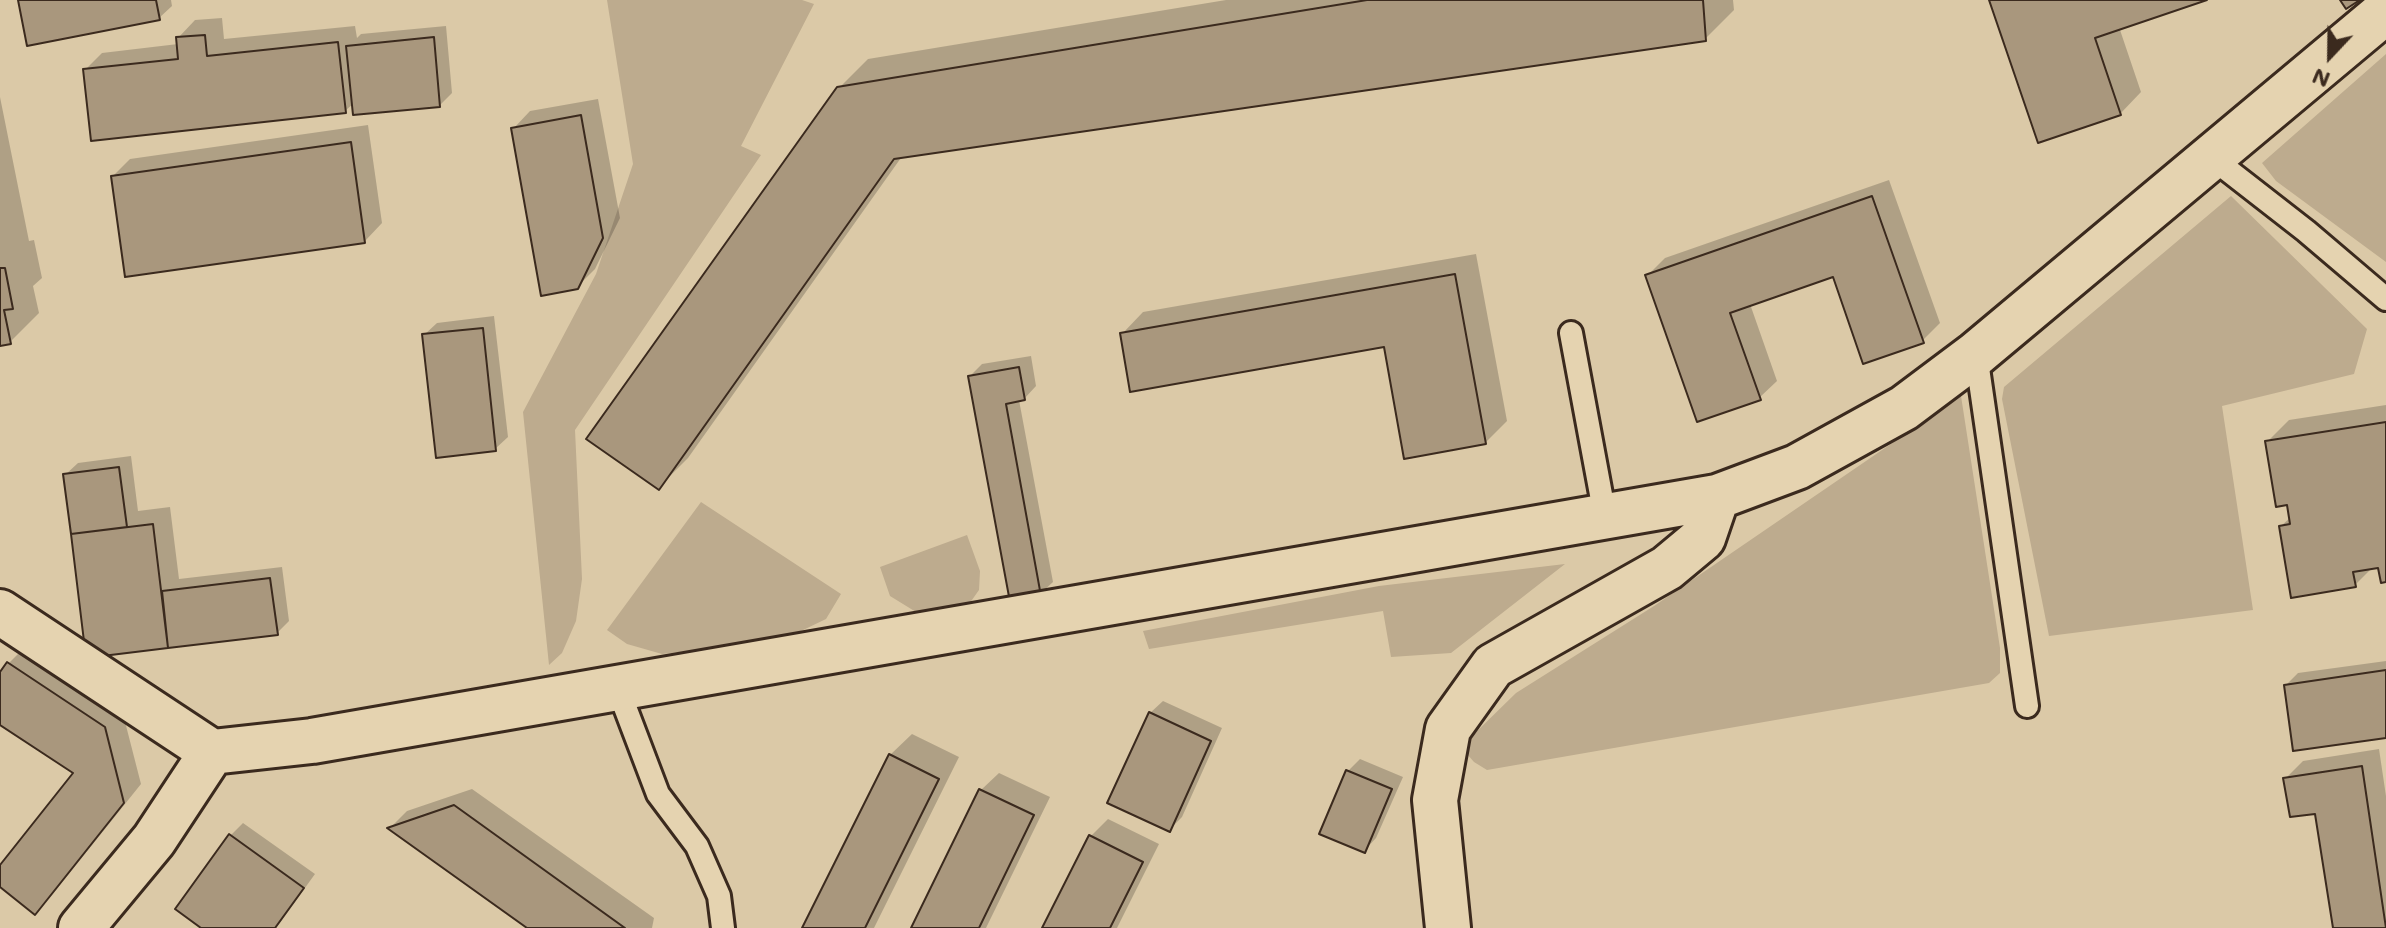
<!DOCTYPE html>
<html>
<head>
<meta charset="utf-8">
<style>
  body { margin:0 }
  #map { position:relative; width:2386px; height:928px; overflow:hidden; background:#dbc9a7; font-family:Mali,sans-serif }
  canvas { display:block }
  .north { position:absolute; left:2290px; top:16px; width:80px; height:80px; -webkit-text-stroke:6px #e5d3b0; paint-order:stroke; rotate:202deg; font-size:22px; font-weight:700; line-height:32px; text-align:center; color:#3b2a1e }
  .north::after { content:''; display:block; margin:auto; width:28px; height:36px; background:#3b2a1e; clip-path:polygon(50% 0,100% 100%,50% 72%,0 100%) }
</style>
</head>
<body>
<div id="map">
<canvas width="2386" height="928"></canvas>
<div class="north">N</div>
</div>
<script>
const context = document.querySelector('canvas').getContext('2d');
context.lineJoin = 'round';
function fill(path, color) {
  context.fillStyle = color;
  context.fill(path, 'evenodd');
}
function stroke(path, color, width, dash) {
  context.strokeStyle = color;
  context.lineWidth = width;
  context.lineCap = dash ? 'butt' : 'round';
  context.setLineDash(dash || []);
  context.stroke(path);
}
fill(new Path2D(`
  M 607,0 L 802,0 L 814,4 L 741,146 L 761,155 L 575,430 L 582,579 L 576,621 L 562,653 L 549,665 L 523,412 L 596,274 L 633,164 Z
  M 2386,54 L 2386,262 L 2276,181 L 2262,163 Z
  M 2231,196 L 2367,329 L 2354,374 L 2222,406 L 2253,610 L 2049,636 L 2002,399 L 2004,387 Z
  M 1961,396 L 2000,648 L 2000,673 L 1989,683 L 1487,770 L 1474,762 L 1467,754 L 1471,737 L 1516,693 L 1654,606 Z
  M 701,502 L 841,594 L 826,619 L 801,631 L 762,643 L 662,654 L 627,644 L 607,630 Z
  M 967,535 L 980,571 L 979,590 L 967,607 L 949,616 L 916,612 L 890,596 L 880,567 Z
  M 1565,564 L 1451,653 L 1391,657 L 1383,611 L 1149,649 L 1143,631 L 1379,586 Z`), '#bdab8e');
fill(new Path2D(`
  M 20,0 L 171,0 L 172,6 L 159,18 Z
  M 1226,0 L 1733,0 L 1734,10 L 1705,39 L 903,155 L 688,458 L 659,487 L 838,89 L 868,59 Z
  M 1991,0 L 2201,0 L 2119,27 L 2141,92 L 2120,114 Z
  M 222,18 L 224,39 L 355,26 L 357,38 L 361,34 L 446,26 L 452,93 L 440,105 L 354,103 L 345,111 L 85,70 L 102,53 L 178,44 L 178,38 L 195,20 Z
  M 0,97 L 29,241 L 34,240 L 42,278 L 33,286 L 39,313 L 10,342 L 0,344 Z
  M 598,99 L 620,218 L 595,269 L 577,287 L 513,129 L 530,111 Z
  M 368,125 L 382,223 L 365,241 L 113,176 L 130,159 Z
  M 1889,180 L 1940,323 L 1922,341 L 1834,275 L 1750,304 L 1777,381 L 1759,398 L 1648,275 L 1665,258 Z
  M 1476,254 L 1507,421 L 1486,442 L 1386,345 L 1122,334 L 1143,312 Z
  M 494,316 L 508,437 L 495,449 L 424,335 L 437,323 Z
  M 1031,356 L 1036,386 L 1024,399 L 1019,400 L 1053,582 L 1040,594 L 970,376 L 982,364 Z
  M 2386,405 L 2386,580 L 2380,566 L 2373,567 L 2355,585 L 2281,526 L 2291,517 L 2267,442 L 2289,420 Z
  M 131,456 L 138,511 L 170,507 L 179,579 L 282,567 L 289,621 L 277,633 L 88,656 L 65,475 L 78,463 Z
  M 26,646 L 122,710 L 141,784 L 52,895 L 35,912 L 0,885 L 0,868 L 76,773 L 0,722 L 0,676 L 9,663 Z
  M 2386,661 L 2386,736 L 2286,685 L 2298,673 Z
  M 1163,701 L 1222,728 L 1182,817 L 1169,830 L 1150,713 Z
  M 912,734 L 959,757 L 874,928 L 805,928 L 890,755 Z
  M 2379,749 L 2386,796 L 2386,928 L 2335,928 L 2317,811 L 2285,779 L 2303,761 Z
  M 1360,759 L 1403,777 L 1376,838 L 1364,851 L 1348,771 Z
  M 999,773 L 1050,797 L 986,928 L 914,928 L 981,790 Z
  M 472,789 L 654,918 L 652,928 L 530,928 L 390,828 L 407,811 Z
  M 1108,819 L 1159,844 L 1117,928 L 1045,928 L 1091,836 Z
  M 243,823 L 315,874 L 276,928 L 204,928 L 178,909 L 231,835 Z`), '#0003');
const building = new Path2D(`
  M 18,0 L 156,0 L 160,20 L 27,46 Z
  M 1367,0 L 1703,0 L 1706,41 L 894,159 L 659,490 L 586,439 L 837,87 Z
  M 1989,0 L 2207,0 L 2095,38 L 2121,115 L 2038,143 Z
  M 2340,0 L 2360,0 L 2346,9 Z
  M 205,35 L 207,56 L 338,42 L 346,113 L 91,141 L 83,69 L 178,59 L 176,37 Z
  M 434,37 L 440,107 L 353,115 L 346,46 Z
  M 581,115 L 603,238 L 578,289 L 541,296 L 511,128 Z
  M 351,142 L 365,243 L 125,277 L 111,176 Z
  M 1872,196 L 1924,343 L 1863,364 L 1833,277 L 1730,313 L 1761,400 L 1697,422 L 1645,275 Z
  M 0,268 L 5,268 L 13,309 L 4,310 L 11,344 L 0,346 Z
  M 1455,274 L 1486,444 L 1404,459 L 1384,347 L 1130,392 L 1120,333 Z
  M 483,328 L 496,451 L 436,458 L 422,334 Z
  M 1019,367 L 1025,400 L 1006,404 L 1041,596 L 1010,602 L 968,376 Z
  M 2386,422 L 2386,582 L 2381,583 L 2378,568 L 2353,572 L 2356,587 L 2291,598 L 2279,526 L 2290,524 L 2287,505 L 2276,507 L 2265,441 Z
  M 119,467 L 127,527 L 71,534 L 63,474 Z
  M 153,524 L 168,648 L 86,658 L 71,534 Z
  M 270,578 L 278,635 L 168,648 L 162,591 Z
  M 7,662 L 105,727 L 124,803 L 35,915 L 0,887 L 0,865 L 73,773 L 0,725 L 0,672 Z
  M 2386,670 L 2386,738 L 2293,751 L 2284,685 Z
  M 1149,712 L 1211,741 L 1170,832 L 1107,803 Z
  M 889,754 L 939,779 L 865,928 L 802,928 Z
  M 2362,766 L 2386,928 L 2333,928 L 2315,814 L 2290,817 L 2283,778 Z
  M 1346,770 L 1392,789 L 1365,853 L 1319,834 Z
  M 979,789 L 1034,815 L 979,928 L 911,928 Z
  M 454,805 L 625,928 L 527,928 L 387,828 Z
  M 229,834 L 304,888 L 275,928 L 201,928 L 175,909 Z
  M 1089,835 L 1143,862 L 1110,928 L 1042,928 Z`);
fill(building, '#a9977d');
stroke(building, '#3b2a1e', 2);
const lane = new Path2D(`
  M 2211,157 L 2306,231 L 2386,299
  M 1571,333 L 1605,516
  M 1976,354 L 2027,706
  M 617,686 L 658,794 L 697,846 L 719,896 L 723,928`);
const street = new Path2D(`
  M 0,612 L 212,752 L 312,741 L 1717,497 L 1797,467 L 1904,408 L 1976,354 L 2386,11
  M 81,928 L 154,840 L 212,752
  M 1448,928 L 1435,800 L 1448,729 L 1493,666 L 1667,568 L 1703,538 L 1717,497`);
stroke(lane, '#3b2a1e', 28);
stroke(street, '#3b2a1e', 50);
stroke(lane, '#e5d3b0', 22);
stroke(street, '#e5d3b0', 44);
</script>
</body>
</html>
